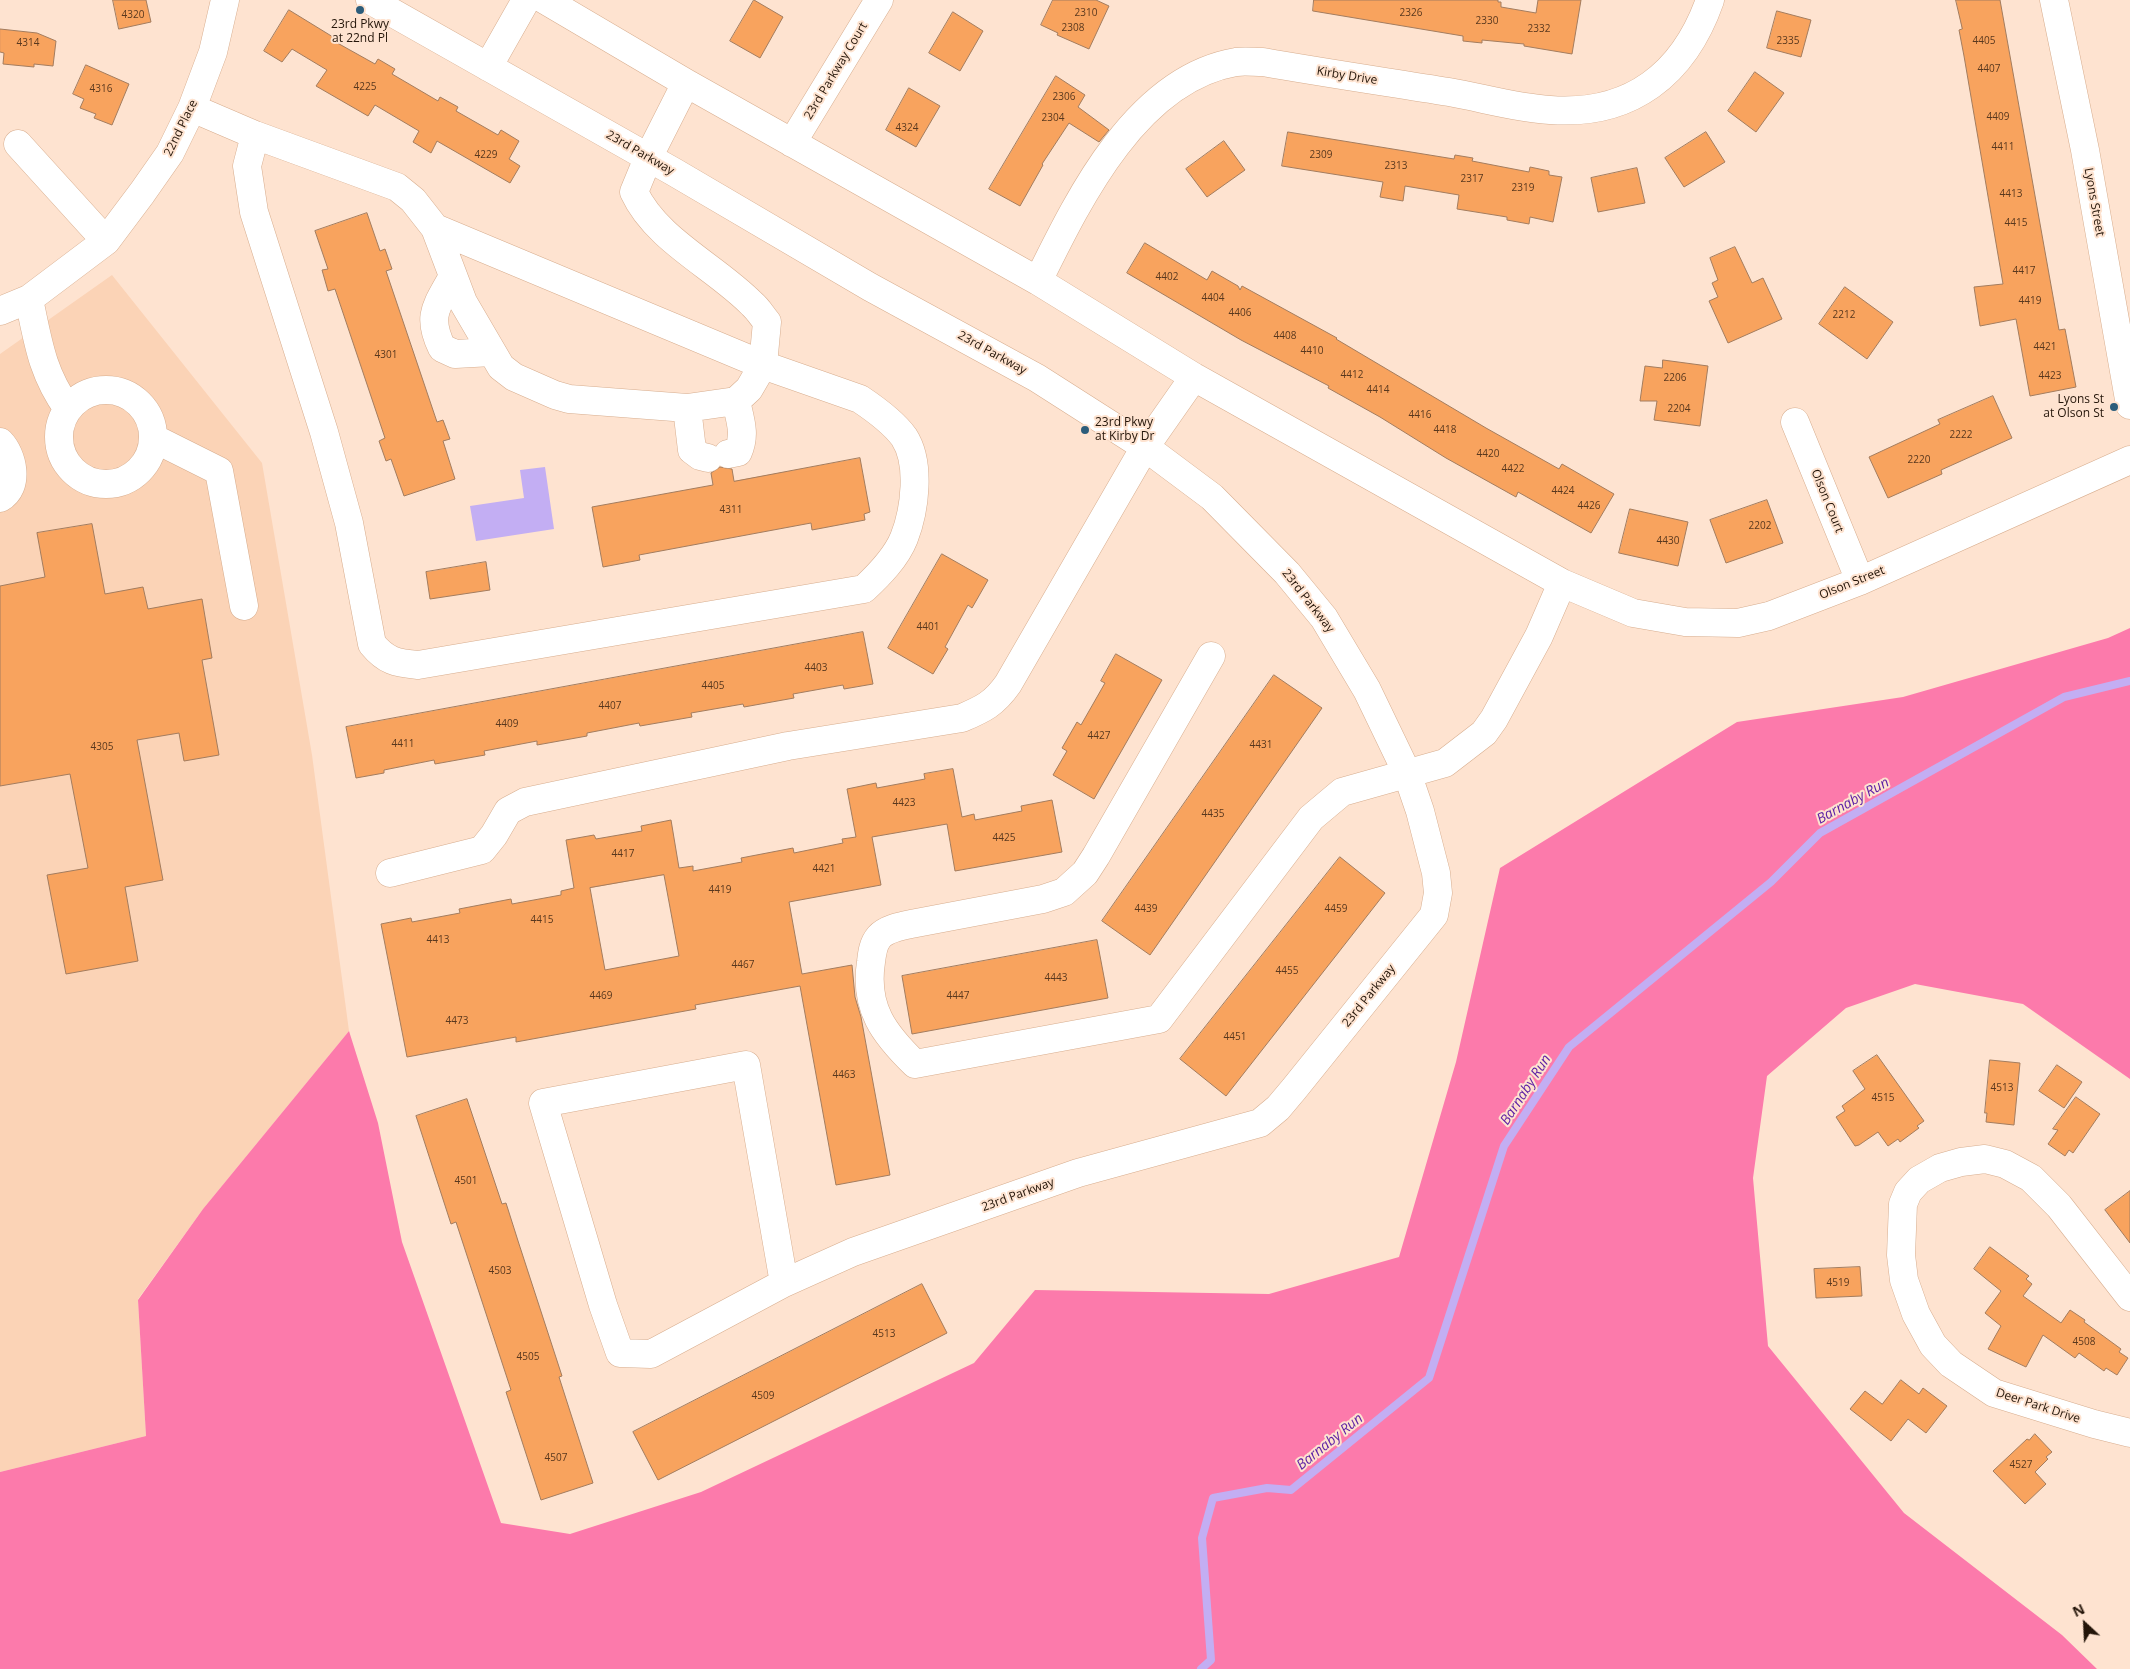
<!DOCTYPE html>
<html>
<head>
<meta charset="utf-8">
<style>
  body { margin:0 }
  #map { position:relative; width:2130px; height:1669px; overflow:hidden; background:#fee3d0; font-family:"Open Sans",sans-serif }
  canvas { display:block }
  .north { position:absolute; left:2060px; top:1599px; width:50px; height:50px; -webkit-text-stroke:4px #fee3d0; paint-order:stroke; rotate:335deg; font-size:14px; font-weight:700; line-height:20px; text-align:center; color:#241509 }
  .north::after { content:''; display:block; margin:auto; width:18px; height:22px; background:#241509; clip-path:polygon(50% 0,100% 100%,50% 72%,0 100%) }
</style>
</head>
<body>
<div id="map">
<canvas width="2130" height="1669"></canvas>
<div class="north">N</div>
</div>
<script>
const context = document.querySelector('canvas').getContext('2d');
context.lineJoin = 'round';
function fill(path, color) {
  context.fillStyle = color;
  context.fill(path, 'evenodd');
}
function stroke(path, color, width, dash) {
  context.strokeStyle = color;
  context.lineWidth = width;
  context.lineCap = dash ? 'butt' : 'round';
  context.setLineDash(dash || []);
  context.stroke(path);
}
function drawText(font, color, halo, rows, align = 'center') {
  context.font = font + ' "Open Sans",sans-serif';
  context.lineWidth = 4;
  context.setLineDash([]);
  context.textBaseline = 'middle';
  context.strokeStyle = halo;
  context.fillStyle = color;
  for (const [text, x, y, turn = 0] of rows) {
    context.save();
    context.translate(x, y);
    context.rotate((+turn || 0) * Math.PI / 180);
    context.textAlign = isNaN(turn) ? turn : align;
    if (halo) context.strokeText(text, 0, 0);
    context.fillText(text, 0, 0);
    context.restore();
  }
}
fill(new Path2D(`
  M 112,275 L 262,463 L 312,755 L 349,1031 L 203,1209 L 138,1299 L 146,1436 L 0,1472 L 0,354 Z`), '#fbd3b6');
fill(new Path2D(`
  M 2130,628 L 2130,1079 L 2023,1004 L 1915,984 L 1846,1008 L 1767,1076 L 1753,1178 L 1768,1346 L 1904,1513 L 2062,1635 L 2097,1669 L 0,1669 L 0,1472 L 146,1436 L 138,1300 L 203,1209 L 349,1031 L 378,1123 L 402,1242 L 501,1523 L 570,1534 L 701,1492 L 974,1363 L 1035,1290 L 1269,1294 L 1399,1257 L 1456,1062 L 1500,868 L 1737,722 L 1903,697 L 2108,638 Z`), '#fc7aab');
fill(new Path2D(`
  M 545,467 L 554,529 L 476,541 L 470,506 L 524,498 L 520,470 Z`), '#c3aef3');
stroke(new Path2D(`
  M 1201,1669 L 1211,1660 L 1202,1538 L 1213,1498 L 1267,1488 L 1291,1490 L 1429,1378 L 1504,1146 L 1569,1047 L 1771,882 L 1820,833 L 2064,697 L 2130,681`), '#c3aef3', 8);
const building = new Path2D(`
  M 113,0 L 146,0 L 151,22 L 119,29 Z
  M 754,0 L 783,17 L 760,58 L 730,41 Z
  M 1053,0 L 1096,0 L 1109,6 L 1089,49 L 1057,35 L 1058,33 L 1041,25 Z
  M 1314,0 L 1498,0 L 1498,2 L 1501,2 L 1501,7 L 1536,13 L 1538,0 L 1581,0 L 1572,54 L 1524,46 L 1524,44 L 1482,40 L 1482,43 L 1463,41 L 1463,36 L 1313,11 Z
  M 1956,0 L 2000,0 L 2059,330 L 2065,329 L 2076,387 L 2030,396 L 2016,319 L 1980,326 L 1974,287 L 2003,284 L 1964,56 L 1959,30 L 1962,29 Z
  M 289,10 L 333,37 L 332,40 L 375,64 L 378,59 L 395,69 L 392,74 L 438,101 L 440,97 L 458,107 L 456,111 L 498,135 L 501,130 L 519,141 L 509,159 L 520,166 L 510,183 L 437,141 L 431,153 L 413,142 L 419,131 L 375,105 L 368,116 L 316,86 L 327,70 L 292,49 L 282,62 L 264,51 Z
  M 1777,11 L 1811,20 L 1801,57 L 1767,48 Z
  M 953,12 L 983,31 L 960,71 L 929,53 Z
  M 0,29 L 37,33 L 56,41 L 53,66 L 34,64 L 34,67 L 3,64 L 4,53 L 0,52 Z
  M 86,65 L 129,84 L 112,125 L 94,118 L 96,114 L 80,108 L 84,99 L 73,94 Z
  M 1755,72 L 1784,93 L 1756,132 L 1728,111 Z
  M 1056,76 L 1085,95 L 1078,107 L 1109,130 L 1099,142 L 1069,123 L 1042,164 L 1043,165 L 1020,206 L 989,189 Z
  M 909,88 L 940,106 L 916,147 L 886,130 Z
  M 1288,132 L 1454,159 L 1455,155 L 1473,158 L 1472,161 L 1529,172 L 1530,167 L 1549,171 L 1549,175 L 1562,177 L 1553,222 L 1530,217 L 1529,224 L 1507,220 L 1507,217 L 1457,209 L 1459,195 L 1405,186 L 1403,201 L 1380,197 L 1383,182 L 1282,166 Z
  M 1706,132 L 1725,162 L 1684,187 L 1665,158 Z
  M 1224,141 L 1245,170 L 1207,197 L 1186,169 Z
  M 1637,168 L 1645,203 L 1598,212 L 1591,178 Z
  M 367,213 L 380,251 L 385,249 L 392,269 L 386,271 L 437,422 L 443,420 L 450,439 L 443,441 L 455,479 L 404,496 L 391,459 L 386,461 L 379,441 L 385,438 L 335,289 L 328,291 L 322,270 L 328,269 L 315,231 Z
  M 1145,243 L 1207,280 L 1212,271 L 1238,286 L 1240,290 L 1242,286 L 1337,338 L 1336,339 L 1486,428 L 1559,469 L 1562,464 L 1614,494 L 1591,533 L 1518,492 L 1516,497 L 1446,458 L 1380,417 L 1328,388 L 1329,386 L 1241,340 L 1127,273 Z
  M 1735,247 L 1752,283 L 1763,278 L 1782,319 L 1728,343 L 1709,301 L 1718,297 L 1712,283 L 1718,280 L 1710,258 Z
  M 1845,287 L 1893,322 L 1867,359 L 1819,324 Z
  M 1663,360 L 1708,366 L 1700,426 L 1654,420 L 1657,401 L 1640,401 L 1645,366 L 1662,368 Z
  M 1993,396 L 2012,438 L 1941,470 L 1942,474 L 1888,498 L 1869,457 L 1940,424 L 1938,420 Z
  M 860,458 L 870,512 L 864,514 L 865,520 L 812,530 L 811,523 L 639,555 L 640,560 L 603,567 L 592,507 L 713,485 L 711,473 L 720,467 L 732,469 L 734,481 Z
  M 1767,500 L 1783,543 L 1726,563 L 1710,520 Z
  M 1630,509 L 1688,522 L 1678,566 L 1619,553 Z
  M 92,524 L 105,594 L 143,587 L 148,609 L 202,599 L 212,658 L 202,660 L 219,755 L 184,761 L 179,733 L 137,740 L 163,880 L 125,887 L 138,961 L 66,974 L 47,875 L 88,868 L 70,774 L 0,786 L 0,586 L 45,577 L 37,533 Z
  M 942,554 L 988,580 L 972,608 L 968,605 L 945,647 L 948,649 L 933,674 L 888,648 Z
  M 486,562 L 490,590 L 430,599 L 426,572 Z
  M 863,632 L 873,684 L 844,689 L 843,685 L 793,694 L 794,698 L 744,707 L 743,704 L 691,713 L 692,717 L 640,726 L 639,723 L 587,733 L 587,736 L 537,745 L 537,741 L 484,751 L 485,755 L 435,764 L 434,760 L 384,770 L 384,773 L 356,778 L 346,727 Z
  M 1116,654 L 1162,680 L 1094,799 L 1053,775 L 1067,751 L 1062,748 L 1077,722 L 1081,725 L 1105,683 L 1101,681 Z
  M 1274,675 L 1322,708 L 1150,955 L 1102,921 Z
  M 953,769 L 962,817 L 974,814 L 975,820 L 1022,811 L 1021,806 L 1052,800 L 1062,852 L 955,871 L 947,824 L 872,837 L 881,885 L 789,902 L 802,974 L 852,965 L 855,997 L 861,1017 L 890,1175 L 836,1185 L 800,986 L 695,1005 L 696,1009 L 516,1042 L 516,1037 L 407,1057 L 381,924 L 411,918 L 412,922 L 460,913 L 459,909 L 511,899 L 512,904 L 561,895 L 561,891 L 574,888 L 566,840 L 594,835 L 596,839 L 642,831 L 641,826 L 671,820 L 679,868 L 693,866 L 693,871 L 742,862 L 741,858 L 793,848 L 794,853 L 843,843 L 842,839 L 856,837 L 847,789 L 876,783 L 877,788 L 925,779 L 924,774 ZM 664,875 L 679,956 L 605,970 L 590,888 Z
  M 1340,857 L 1385,893 L 1226,1096 L 1180,1059 Z
  M 1097,940 L 1108,998 L 912,1034 L 902,976 Z
  M 1877,1055 L 1924,1121 L 1917,1126 L 1919,1128 L 1900,1142 L 1898,1139 L 1888,1146 L 1878,1132 L 1859,1145 L 1855,1146 L 1836,1117 L 1845,1111 L 1842,1106 L 1865,1089 L 1853,1071 Z
  M 1990,1060 L 2020,1063 L 2014,1125 L 1986,1122 L 1987,1113 L 1985,1113 Z
  M 2057,1065 L 2082,1082 L 2064,1108 L 2039,1091 Z
  M 2076,1097 L 2100,1114 L 2073,1153 L 2069,1150 L 2065,1156 L 2048,1144 L 2058,1130 L 2053,1129 Z
  M 467,1099 L 502,1204 L 506,1203 L 519,1244 L 562,1376 L 559,1377 L 593,1483 L 541,1500 L 506,1392 L 511,1390 L 456,1222 L 451,1224 L 416,1116 Z
  M 2130,1191 L 2130,1243 L 2105,1210 Z
  M 1990,1247 L 2029,1276 L 2026,1279 L 2032,1284 L 2023,1296 L 2061,1323 L 2070,1310 L 2085,1320 L 2084,1322 L 2121,1349 L 2119,1352 L 2128,1358 L 2117,1375 L 2106,1368 L 2104,1371 L 2079,1353 L 2075,1358 L 2043,1335 L 2026,1367 L 1988,1349 L 2001,1326 L 1985,1313 L 2001,1291 L 1974,1269 Z
  M 1860,1267 L 1862,1296 L 1816,1298 L 1814,1269 Z
  M 922,1284 L 947,1333 L 658,1480 L 633,1432 Z
  M 1901,1380 L 1919,1394 L 1923,1388 L 1947,1406 L 1926,1433 L 1908,1419 L 1891,1441 L 1850,1409 L 1865,1391 L 1882,1404 Z
  M 2035,1434 L 2052,1452 L 2046,1457 L 2048,1459 L 2035,1472 L 2046,1484 L 2025,1504 L 1993,1471 L 2027,1439 L 2029,1440 Z`);
fill(building, '#f8a35e');
stroke(building, '#a37c5e', 1);
const minor = new Path2D(`
  M 370,0 L 674,172 L 870,287 L 1037,378 L 1145,447 L 1212,497 L 1287,573 L 1324,618 L 1367,690 L 1407,773 L 1420,811 L 1436,873 L 1438,893 L 1434,915 L 1294,1089 L 1278,1108 L 1260,1123 L 1078,1173 L 853,1252 L 784,1283
  M 545,0 L 686,83 L 1038,281 L 1194,377 L 1562,583 L 1633,613 L 1685,622 L 1738,623 L 1769,616 L 1860,581 L 2130,460
  M 2054,0 L 2085,150 L 2130,405
  M 488,67 L 526,0
  M 192,108 L 255,135 L 397,187 L 413,200 L 435,228 L 763,365 L 767,322 C 762,316 758,309 752,304 C 716,267 656,240 634,192 L 648,158 L 686,83
  M 255,135 L 247,166 L 254,212 L 324,432 L 349,523 L 372,644 C 386,661 396,663 418,665 L 864,589 C 879,575 896,558 904,538 C 915,510 921,463 904,437 C 893,422 875,409 860,399 L 763,365 L 749,389 L 736,401 L 687,408 L 569,399 L 555,395 L 514,377 L 501,367 L 463,302 L 435,228
  M 792,143 L 879,0
  M 18,144 L 106,241
  M 453,276 C 437,306 426,315 442,348 L 455,354 L 492,352
  M 1038,281 C 1078,200 1136,79 1236,62 C 1244,61 1254,62 1263,62 C 1325,73 1387,82 1449,92 C 1483,98 1516,108 1550,110 C 1631,116 1684,74 1710,0
  M 29,299 C 38,342 42,373 68,409
  M 0,311 L 29,299 L 106,241 L 142,193 L 170,153 L 192,108 L 213,52 L 225,0
  M59 437a47 47 0 1 1 94 0a47 47 0 1 1-94 0Z
  M 687,408 L 692,450 L 700,456 L 708,458
  M 1795,422 L 1860,581
  M 153,438 L 219,471 L 244,606
  M 0,442 C 13,455 20,487 0,498
  M 728,454 L 738,452 C 746,434 740,420 736,401
  M 1211,656 L 1096,856 L 1085,873 L 1064,892 L 1043,899 L 911,924 C 901,926 886,929 879,937 C 873,944 872,953 871,962 C 864,1008 884,1034 915,1064 L 1159,1019 L 1311,818 L 1342,792 L 1445,763 L 1484,733 L 1494,719 L 1539,636 L 1562,583
  M 390,873 L 482,850 L 494,835 L 508,811 L 525,802 L 788,746 L 962,718 C 983,709 994,704 1008,684 L 1145,447 L 1194,377
  M 746,1065 L 784,1283 L 651,1354 L 620,1353 L 603,1305 L 543,1103 Z
  M 2130,1297 L 2059,1206 L 2031,1178 L 2005,1164 L 1985,1159 L 1961,1162 L 1940,1168 L 1919,1180 L 1908,1192 L 1903,1204 L 1901,1255 L 1904,1280 L 1916,1314 L 1933,1345 L 1951,1364 L 1994,1393 L 2094,1424 L 2130,1433`);
stroke(minor, '#d7ad8e', 29);
stroke(minor, '#fff', 28);
for (const [x, y, r, color] of [
  [360,10,5,"#2c5d7b"],
  [2114,407,5,"#2c5d7b"],
  [1085,430,5,"#2c5d7b"]
]) {
  const dot = new Path2D();
  dot.arc(x, y, r, 0, 2 * Math.PI);
  context.fillStyle = color;
  context.fill(dot);
  stroke(dot, '#fee3d0', 2);
}
drawText('10px', '#59381e', null, [
  ["2310",1086,13],
  ["2326",1411,13],
  ["4320",133,15],
  ["2330",1487,21],
  ["2308",1073,28],
  ["2332",1539,29],
  ["2335",1788,41],
  ["4405",1984,41],
  ["4314",28,43],
  ["4407",1989,69],
  ["4225",365,87],
  ["4316",101,89],
  ["2306",1064,97],
  ["4409",1998,117],
  ["2304",1053,118],
  ["4324",907,128],
  ["4411",2003,147],
  ["4229",486,155],
  ["2309",1321,155],
  ["2313",1396,166],
  ["2317",1472,179],
  ["2319",1523,188],
  ["4413",2011,194],
  ["4415",2016,223],
  ["4417",2024,271],
  ["4402",1167,277],
  ["4404",1213,298],
  ["4419",2030,301],
  ["4406",1240,313],
  ["2212",1844,315],
  ["4408",1285,336],
  ["4421",2045,347],
  ["4410",1312,351],
  ["4301",386,355],
  ["4412",1352,375],
  ["4423",2050,376],
  ["2206",1675,378],
  ["4414",1378,390],
  ["2204",1679,409],
  ["4416",1420,415],
  ["4418",1445,430],
  ["2222",1961,435],
  ["4420",1488,454],
  ["2220",1919,460],
  ["4422",1513,469],
  ["4424",1563,491],
  ["4426",1589,506],
  ["4311",731,510],
  ["2202",1760,526],
  ["4430",1668,541],
  ["4401",928,627],
  ["4403",816,668],
  ["4405",713,686],
  ["4407",610,706],
  ["4409",507,724],
  ["4427",1099,736],
  ["4411",403,744],
  ["4431",1261,745],
  ["4305",102,747],
  ["4423",904,803],
  ["4435",1213,814],
  ["4425",1004,838],
  ["4417",623,854],
  ["4421",824,869],
  ["4419",720,890],
  ["4439",1146,909],
  ["4459",1336,909],
  ["4415",542,920],
  ["4413",438,940],
  ["4467",743,965],
  ["4455",1287,971],
  ["4443",1056,978],
  ["4469",601,996],
  ["4447",958,996],
  ["4473",457,1021],
  ["4451",1235,1037],
  ["4463",844,1075],
  ["4513",2002,1088],
  ["4515",1883,1098],
  ["4501",466,1181],
  ["4503",500,1271],
  ["4519",1838,1283],
  ["4513",884,1334],
  ["4508",2084,1342],
  ["4505",528,1357],
  ["4509",763,1396],
  ["4507",556,1458],
  ["4527",2021,1465]
]);
drawText('12px', '#241509', '#fee3d0', [
  ["23rd Pkwy",360,25],
  ["at 22nd Pl",360,39],
  ["Lyons St",2104,400,"right"],
  ["at Olson St",2104,414,"right"],
  ["23rd Pkwy",1095,423,"left"],
  ["at Kirby Dr",1095,437,"left"]
]);
drawText('12px', '#241509', '#fee3d0', [
  ["23rd Parkway Court",836,71,-59],
  ["Kirby Drive",1347,76,9],
  ["22nd Place",181,128,-64],
  ["23rd Parkway",640,153,30],
  ["Lyons Street",2094,202,80],
  ["23rd Parkway",992,353,29],
  ["Olson Court",1827,501,68],
  ["Olson Street",1852,583,-22],
  ["23rd Parkway",1308,601,52],
  ["23rd Parkway",1369,996,-51],
  ["23rd Parkway",1018,1195,-20],
  ["Deer Park Drive",2038,1406,18]
]);
drawText('italic 14px', '#5c1ea4', '#fee3d0', [
  ["Barnaby Run",1853,801,-29],
  ["Barnaby Run",1526,1090,-57],
  ["Barnaby Run",1330,1442,-39]
]);
</script>
</body>
</html>
